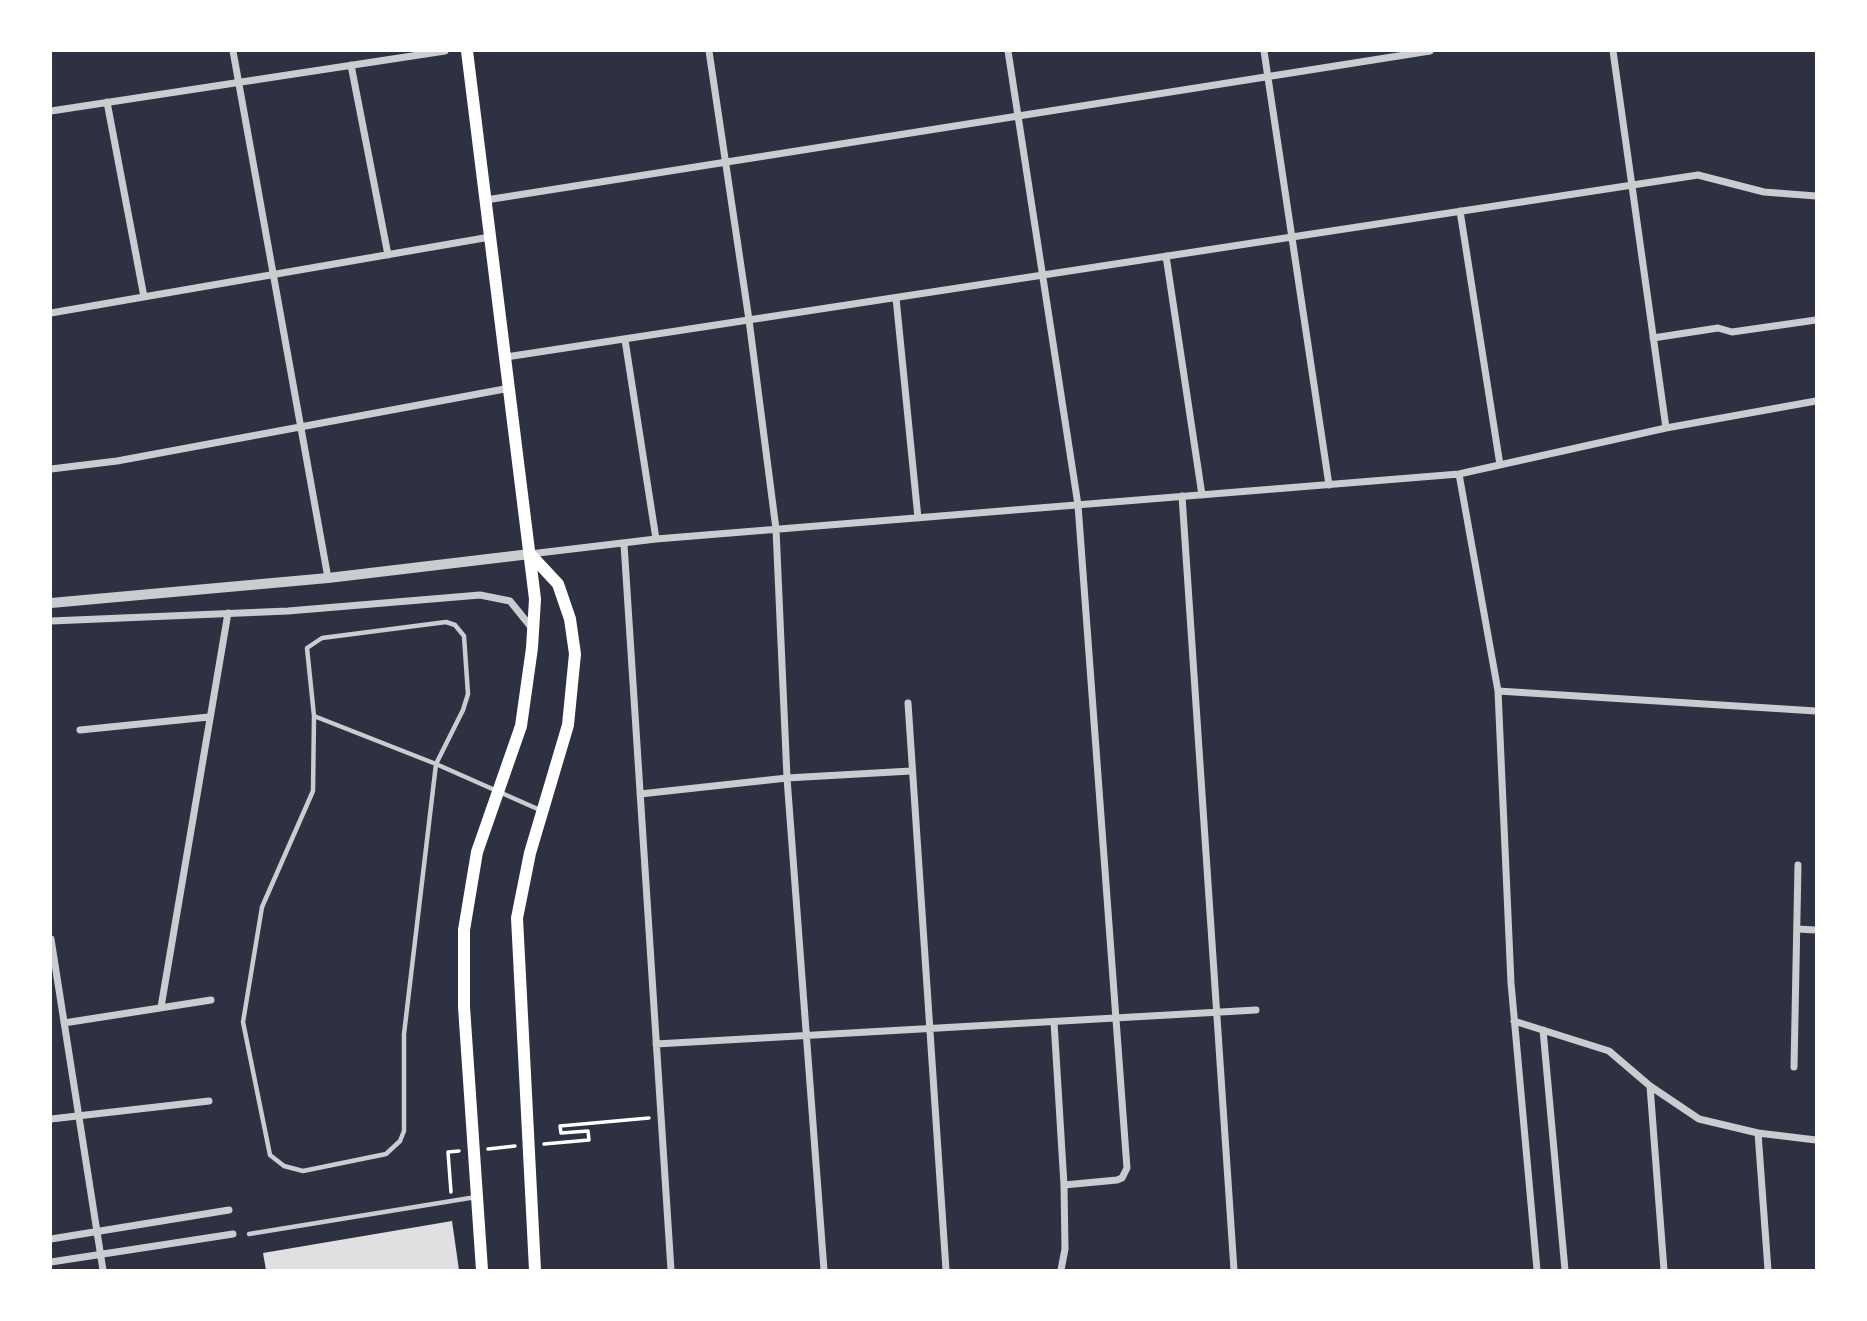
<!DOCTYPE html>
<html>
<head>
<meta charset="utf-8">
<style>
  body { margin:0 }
  #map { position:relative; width:1867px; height:1321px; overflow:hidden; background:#2d3142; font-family:Figtree,sans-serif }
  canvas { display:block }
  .frame { position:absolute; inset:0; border:52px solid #fff; pointer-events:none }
</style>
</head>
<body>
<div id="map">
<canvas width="1867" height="1321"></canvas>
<div class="frame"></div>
</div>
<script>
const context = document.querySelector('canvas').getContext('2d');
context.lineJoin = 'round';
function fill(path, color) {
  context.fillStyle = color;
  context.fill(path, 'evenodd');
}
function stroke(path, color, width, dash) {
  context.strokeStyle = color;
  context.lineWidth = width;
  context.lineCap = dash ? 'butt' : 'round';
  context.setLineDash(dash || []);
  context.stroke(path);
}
fill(new Path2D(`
  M 452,1221 L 459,1270 L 266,1270 L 263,1253 Z`), '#e0e0e3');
stroke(new Path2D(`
  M 544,1144 L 589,1140 L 588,1131 L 561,1133 L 560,1126 L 649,1118
  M 488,1149 L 515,1146
  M 451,1192 L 448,1152 L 459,1151`), '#fff', 3.5);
stroke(new Path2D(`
  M 446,622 L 455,625 L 464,636 L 468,694 L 463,710 L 436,764 L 404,1034 L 404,1131 L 400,1141 L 386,1154 L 303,1171 L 284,1166 L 270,1155 L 243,1022 L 262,907 L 313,791 L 314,716 L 307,648 L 322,638 Z
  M 314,716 L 436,764 L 540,810
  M 249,1234 L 476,1197`), '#caccd0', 4.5);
stroke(new Path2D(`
  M 233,51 L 328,578
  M 709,51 L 749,320 L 776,529 L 787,778 L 824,1270
  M 1008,51 L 1078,505 L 1127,1168 L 1122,1178 L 1117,1180 L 1064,1185
  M 1264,51 L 1329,485
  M 1613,51 L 1666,428
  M 351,65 L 388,255
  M 107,102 L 144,297
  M 51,111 L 445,51
  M 486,200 L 1430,51
  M 1460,211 L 1500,465
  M 1166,256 L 1202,495
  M 896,298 L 918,518
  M 51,313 L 490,237
  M 1653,338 L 1718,328 L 1732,332 L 1816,320
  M 625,340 L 656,539
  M 506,357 L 1698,175 L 1764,192 L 1816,196
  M 51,469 L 117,461 L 510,388
  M 1459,474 L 1498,691 L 1511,983 L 1537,1270
  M 1182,496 L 1234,1270
  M 624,544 L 671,1270
  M 530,554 L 656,539 L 1459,474 L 1666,428 L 1816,401
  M 51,621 L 288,611 L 480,595 L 510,601 L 531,627
  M 1498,691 L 1816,711
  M 908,703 L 946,1270
  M 80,730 L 209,717
  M 640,794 L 787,778 L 911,771
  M 1797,929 L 1816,930
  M 51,939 L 103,1270
  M 161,1007 L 228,613
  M 1514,1021 L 1609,1051 L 1650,1086 L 1699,1119 L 1758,1133 L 1816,1140
  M 1054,1022 L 1064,1185 L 1065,1249 L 1061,1270
  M 64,1023 L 211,1000
  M 1543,1030 L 1565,1270
  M 656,1044 L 1256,1010
  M 1794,1067 L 1798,865
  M 1650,1086 L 1664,1270
  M 51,1119 L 209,1101
  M 1758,1133 L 1768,1270
  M 51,1239 L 229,1210
  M 51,1262 L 233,1234`), '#caccd0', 7);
stroke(new Path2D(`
  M 51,603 L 328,578 L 530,554`), '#caccd0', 10);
stroke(new Path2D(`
  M 467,51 L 535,599 L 532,648 L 521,726 L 477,852 L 464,930 L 464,1007 L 482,1270
  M 530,554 L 558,584 L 570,619 L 575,654 L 568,725 L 530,853 L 517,918 L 535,1270`), '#fff', 12);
</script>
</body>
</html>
